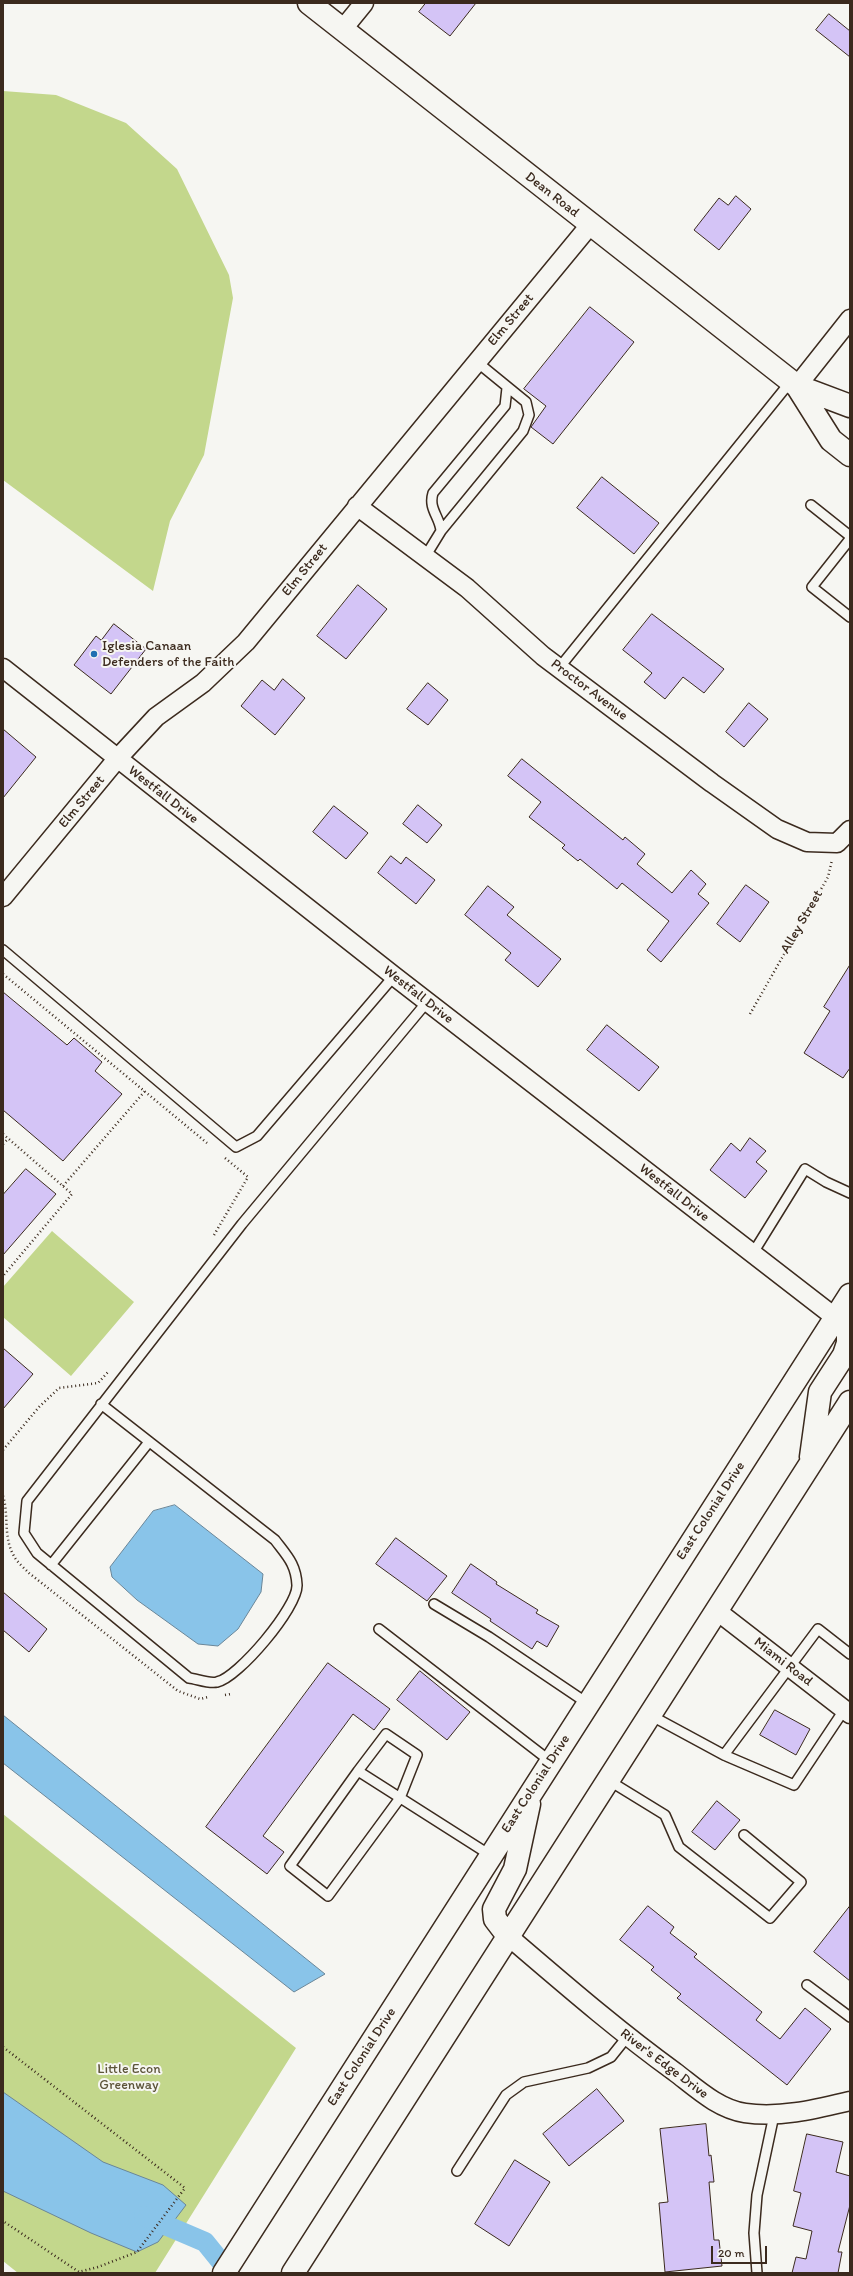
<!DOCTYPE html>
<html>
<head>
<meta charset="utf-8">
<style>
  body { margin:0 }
  #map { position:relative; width:853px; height:2276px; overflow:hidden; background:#f6f6f2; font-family:Itim,sans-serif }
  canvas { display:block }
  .frame { position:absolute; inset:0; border:4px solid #3b2a1e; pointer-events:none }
  .scale { position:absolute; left:711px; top:2246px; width:56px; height:18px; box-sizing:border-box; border:2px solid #3b2a1e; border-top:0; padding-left:5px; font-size:12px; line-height:14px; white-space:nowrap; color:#3b2a1e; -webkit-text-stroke:3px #f6f6f2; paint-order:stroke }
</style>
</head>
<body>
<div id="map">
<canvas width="853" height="2276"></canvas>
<div class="frame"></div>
<div class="scale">20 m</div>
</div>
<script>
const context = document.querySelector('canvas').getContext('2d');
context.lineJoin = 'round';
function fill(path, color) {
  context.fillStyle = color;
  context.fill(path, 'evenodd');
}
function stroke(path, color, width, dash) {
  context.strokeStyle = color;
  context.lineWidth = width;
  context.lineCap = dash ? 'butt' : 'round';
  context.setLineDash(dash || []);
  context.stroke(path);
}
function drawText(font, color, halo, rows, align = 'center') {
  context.font = font + ' Itim,sans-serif';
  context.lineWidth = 4;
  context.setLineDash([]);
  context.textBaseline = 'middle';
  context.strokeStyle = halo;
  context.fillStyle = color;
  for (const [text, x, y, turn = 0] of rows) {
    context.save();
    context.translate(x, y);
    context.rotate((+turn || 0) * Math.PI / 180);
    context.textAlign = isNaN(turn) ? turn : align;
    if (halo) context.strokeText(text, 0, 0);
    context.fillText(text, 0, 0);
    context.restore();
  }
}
fill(new Path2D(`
  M 3,91 L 56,95 L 126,123 L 177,169 L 229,275 L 233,298 L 204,455 L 170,521 L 153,591 L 3,480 Z
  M 52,1231 L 134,1302 L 71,1376 L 3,1317 L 3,1287 Z
  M 3,1814 L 296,2048 L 155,2273 L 18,2273 L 3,2261 Z`), '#c3d78c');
const water = new Path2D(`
  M 175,1505 L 263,1574 L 261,1592 L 238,1629 L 218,1646 L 198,1644 L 137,1600 L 112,1577 L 110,1567 L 153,1511 Z
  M 3,1715 L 325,1974 L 294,1992 L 3,1763 Z
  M 3,2092 L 103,2162 L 163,2185 L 186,2205 L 158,2242 L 137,2252 L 91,2233 L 3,2191 Z`);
fill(water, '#89c4e9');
stroke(water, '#6a8698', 1);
stroke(new Path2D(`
  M 144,2216 L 205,2242 L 230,2273`), '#89c4e9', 20);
const building = new Path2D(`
  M 426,3 L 476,3 L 450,36 L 419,12 Z
  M 829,14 L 850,31 L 850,57 L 816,30 Z
  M 736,196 L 751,209 L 719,250 L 694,230 L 719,198 L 728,205 Z
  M 590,307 L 634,342 L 553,444 L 531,427 L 546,406 L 524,389 Z
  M 602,477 L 659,523 L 634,554 L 577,508 Z
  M 358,585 L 387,609 L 346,659 L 317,636 Z
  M 652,614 L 724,669 L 704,693 L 683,677 L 665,699 L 644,682 L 652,673 L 623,650 Z
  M 114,624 L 146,649 L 111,694 L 74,665 L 96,636 L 101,640 Z
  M 283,679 L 305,698 L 275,735 L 241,706 L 262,680 L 274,690 Z
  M 428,683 L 448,700 L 428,725 L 407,709 Z
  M 749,703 L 768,719 L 744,747 L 726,732 Z
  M 3,729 L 36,757 L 3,798 Z
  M 522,759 L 623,840 L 625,837 L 645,854 L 637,864 L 672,893 L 691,870 L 706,884 L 698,894 L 709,903 L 661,962 L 647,950 L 669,921 L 622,883 L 617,889 L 580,859 L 578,861 L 562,848 L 565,845 L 529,817 L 541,802 L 508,776 Z
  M 418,805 L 442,825 L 427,843 L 403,824 Z
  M 334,806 L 368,833 L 346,859 L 313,832 Z
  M 391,856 L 401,864 L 406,857 L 435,880 L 416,904 L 378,873 Z
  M 746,885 L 769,902 L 740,942 L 717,924 Z
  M 488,886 L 514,907 L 507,915 L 561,959 L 538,987 L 505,960 L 511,953 L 465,915 Z
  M 850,965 L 850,1068 L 843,1078 L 804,1053 L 830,1011 L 824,1007 Z
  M 3,992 L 67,1045 L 74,1038 L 102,1062 L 95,1071 L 122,1094 L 63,1161 L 3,1110 Z
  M 607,1025 L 659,1067 L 639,1091 L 587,1050 Z
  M 750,1138 L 766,1151 L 756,1162 L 767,1171 L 745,1198 L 710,1170 L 731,1143 L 740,1151 Z
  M 26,1169 L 56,1194 L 3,1255 L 3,1195 Z
  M 3,1348 L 33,1374 L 3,1409 Z
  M 396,1538 L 447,1576 L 427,1601 L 376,1564 Z
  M 471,1564 L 497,1582 L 496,1584 L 538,1610 L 536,1613 L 559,1626 L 547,1647 L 537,1641 L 532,1649 L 490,1621 L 491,1619 L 452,1593 Z
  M 3,1592 L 47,1629 L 29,1652 L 3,1630 Z
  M 328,1663 L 390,1709 L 374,1730 L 353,1714 L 263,1836 L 284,1852 L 267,1874 L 206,1827 Z
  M 420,1671 L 470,1712 L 447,1740 L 397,1700 Z
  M 775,1710 L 810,1729 L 796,1755 L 760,1735 Z
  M 717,1801 L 740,1820 L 715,1850 L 692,1832 Z
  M 648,1906 L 674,1927 L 670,1933 L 697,1954 L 694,1957 L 762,2012 L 756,2020 L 780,2039 L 805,2008 L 831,2029 L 787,2085 L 677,1998 L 681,1994 L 651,1970 L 654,1967 L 620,1940 Z
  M 850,1906 L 850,1981 L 814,1952 Z
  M 597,2089 L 624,2121 L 569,2166 L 543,2134 Z
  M 706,2124 L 709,2156 L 711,2155 L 714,2182 L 709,2182 L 714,2240 L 719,2240 L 722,2266 L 665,2272 L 659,2203 L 668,2202 L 660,2129 Z
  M 807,2134 L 843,2142 L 836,2172 L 850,2176 L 850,2205 L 838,2252 L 842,2252 L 838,2273 L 792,2273 L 796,2257 L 806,2259 L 812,2231 L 793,2226 L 801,2193 L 794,2191 Z
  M 515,2160 L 550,2182 L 509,2246 L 475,2224 Z`);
fill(building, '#d4c4f6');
stroke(building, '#3b2a1e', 1);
const service = new Path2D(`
  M 811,505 L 850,536
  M 441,531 C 440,517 428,509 433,493 L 505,406 L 507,388
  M 850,539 L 812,587 L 850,617
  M 425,557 L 441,531 L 523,431 L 529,415 L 526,402 L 477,362
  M 559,668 L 791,381
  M 3,950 L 236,1147 L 257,1136 L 394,976
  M 753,1253 L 805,1169 L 826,1182 L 850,1193
  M 101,1404 L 275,1540 C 287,1556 296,1564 297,1585 C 298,1607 238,1678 217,1682 C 209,1684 197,1679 189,1678 L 37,1553 L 24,1533 L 27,1501 L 242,1224 L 427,1002
  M 51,1565 L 149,1442
  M 434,1604 L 489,1637 L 587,1703
  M 379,1629 L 550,1761
  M 650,1715 L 724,1755 L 818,1629 L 850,1654
  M 724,1755 L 794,1785 L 844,1710
  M 358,1771 L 386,1734 L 417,1755 L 400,1798 L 328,1896 L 290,1866 L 358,1771 L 490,1855
  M 608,1780 L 665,1815 L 679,1847 L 770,1918 L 801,1882 L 744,1835
  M 807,1985 L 850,2017
  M 457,2171 L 506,2095 L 524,2082 L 588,2068 L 611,2057 L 627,2037
  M 757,2273 L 754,2233 L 757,2195 L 774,2115`);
const minor = new Path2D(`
  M 342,30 L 364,3
  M 797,386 L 850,319
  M 357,506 L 467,588 L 543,656 L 712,783 L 777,829 L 807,842 L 837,843 L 850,830
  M 3,668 L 394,976 L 836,1318
  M 3,897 L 117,759 L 156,717 L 203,683 L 246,642 L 590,225
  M 717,1611 L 850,1714
  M 508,1936 C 563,1983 617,2030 675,2072 C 696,2088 718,2109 745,2113 C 781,2118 816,2109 850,2101`);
const secondary = new Path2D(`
  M 309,3 L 797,386 L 850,406
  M 797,386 L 831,440 L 850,455`);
const trunk = new Path2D(`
  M 811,1457 L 820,1392 L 844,1355 L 848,1343 L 848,1331 L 836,1318
  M 508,1936 L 495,1919 L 494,1909 L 515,1869 L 529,1804
  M 224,2273 L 850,1295
  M 293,2273 L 850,1402`);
stroke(service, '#3b2a1e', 12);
stroke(minor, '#3b2a1e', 21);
stroke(secondary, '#3b2a1e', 25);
stroke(trunk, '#3b2a1e', 25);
stroke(new Path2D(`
  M 3,974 L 207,1143
  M 750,1014 L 828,877 L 832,860
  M 3,1134 L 72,1194 L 3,1276
  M 3,1144 L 8,1139
  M 63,1186 L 145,1091
  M 214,1235 L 248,1177 L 225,1158
  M 3,1450 L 39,1407 L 59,1388 L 98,1383 L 108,1372
  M 3,1496 C 9,1515 3,1538 14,1556 C 17,1562 24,1568 29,1573 L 178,1691 L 200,1699 L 208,1697
  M 225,1695 L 231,1694
  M 3,2047 L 185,2188 L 137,2252 L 98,2267 L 79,2272 L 3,2221`), '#3b2a1e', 2.5, [1, 3]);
stroke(service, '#f6f6f2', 9);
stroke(minor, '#f6f6f2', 18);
stroke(secondary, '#f6f6f2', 22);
stroke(trunk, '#f6f6f2', 22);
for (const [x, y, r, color] of [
  [94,654,4,"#1f6fb2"]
]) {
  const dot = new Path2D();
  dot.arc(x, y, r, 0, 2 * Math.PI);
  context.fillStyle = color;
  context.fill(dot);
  stroke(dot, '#f6f6f2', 1.5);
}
drawText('14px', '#3b2a1e', '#f6f6f2', [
  ["Dean Road",552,195,38],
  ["Elm Street",511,320,-50],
  ["Elm Street",305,570,-51],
  ["Proctor Avenue",589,690,37],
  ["Westfall Drive",163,795,38],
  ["Elm Street",82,802,-50],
  ["Alley Street",802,922,-60],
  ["Westfall Drive",418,995,38],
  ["Westfall Drive",674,1193,38],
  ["East Colonial Drive",711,1511,-57],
  ["Miami Road",783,1662,38],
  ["East Colonial Drive",536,1784,-57],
  ["East Colonial Drive",362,2057,-57],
  ["River's Edge Drive",664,2064,37]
]);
drawText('14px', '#3b2a1e', '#f6f6f2', [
  ["Iglesia Canaan",102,646],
  ["Defenders of the Faith",102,662]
], 'left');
drawText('14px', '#5d553a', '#f6f6f2', [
  ["Little Econ",129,2069],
  ["Greenway",129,2085]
]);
</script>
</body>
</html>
